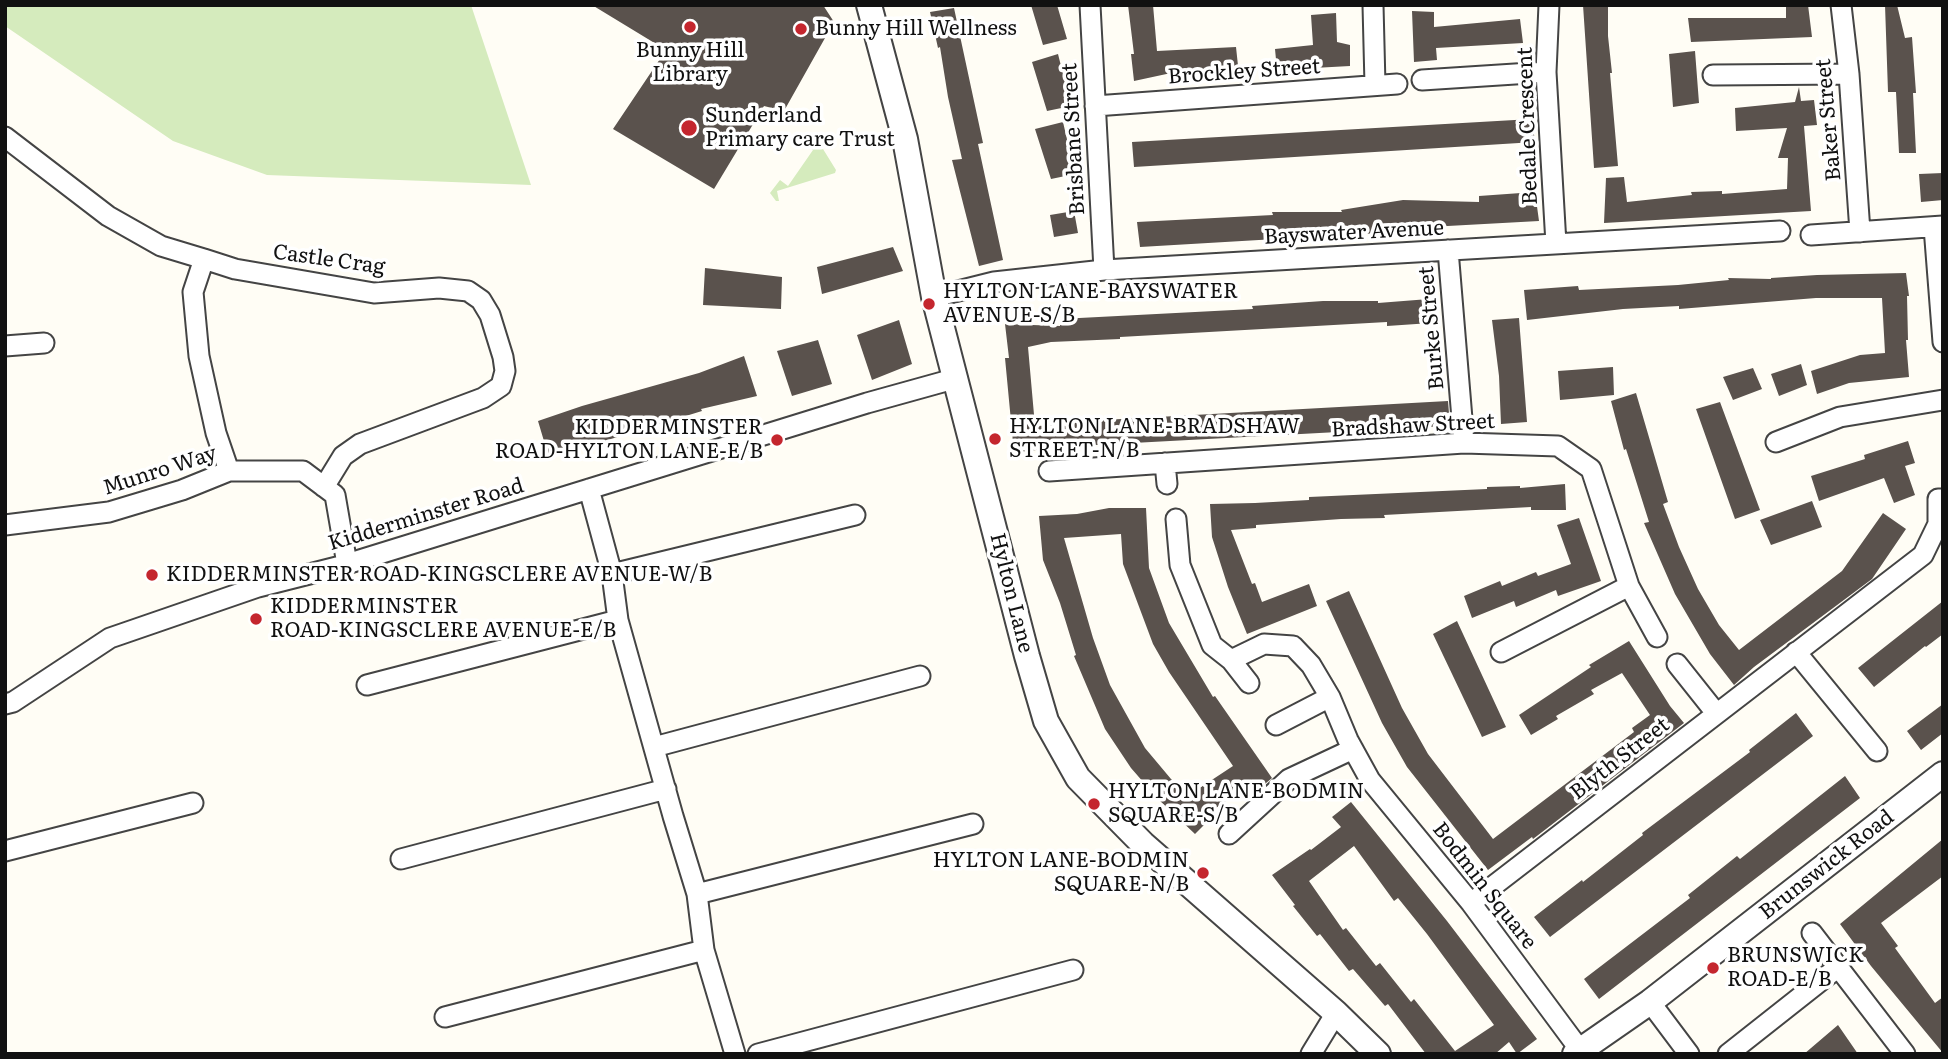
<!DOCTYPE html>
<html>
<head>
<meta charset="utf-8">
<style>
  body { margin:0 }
  #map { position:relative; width:1948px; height:1059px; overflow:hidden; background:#fffdf5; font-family:Literata,serif }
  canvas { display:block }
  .frame { position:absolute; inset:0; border:7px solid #111; pointer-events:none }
</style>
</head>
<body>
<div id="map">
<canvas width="1948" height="1059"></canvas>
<div class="frame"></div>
</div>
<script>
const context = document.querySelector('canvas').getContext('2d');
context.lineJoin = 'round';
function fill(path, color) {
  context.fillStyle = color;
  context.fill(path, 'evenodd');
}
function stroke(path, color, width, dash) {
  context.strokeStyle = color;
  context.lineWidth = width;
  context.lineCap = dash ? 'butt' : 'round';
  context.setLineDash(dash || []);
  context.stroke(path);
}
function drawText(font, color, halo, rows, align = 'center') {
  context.font = font + ' Literata,serif';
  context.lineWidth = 7;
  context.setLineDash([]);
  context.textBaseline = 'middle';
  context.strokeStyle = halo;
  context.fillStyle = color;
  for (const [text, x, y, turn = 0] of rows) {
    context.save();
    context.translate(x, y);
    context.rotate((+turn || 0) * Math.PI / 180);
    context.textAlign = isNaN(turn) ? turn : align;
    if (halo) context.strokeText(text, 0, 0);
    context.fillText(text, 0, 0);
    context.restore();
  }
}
fill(new Path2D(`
  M 5,5 L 471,5 L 531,185 L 267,175 L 173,141 L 5,26 Z
  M 811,140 L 823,149 L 836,170 L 835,173 L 777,191 L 779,201 L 776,201 L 770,193 L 780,180 L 788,186 L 813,150 L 800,141 Z`), '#d5ebbd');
fill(new Path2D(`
  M 592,5 L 823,5 L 834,22 L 784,111 L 764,106 L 714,189 L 613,129 L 666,50 Z
  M 1031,5 L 1057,5 L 1067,39 L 1043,45 Z
  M 1128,5 L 1153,5 L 1157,51 L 1236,47 L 1239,75 L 1186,75 L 1185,70 L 1134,81 L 1131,54 L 1134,54 Z
  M 1583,5 L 1608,5 L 1608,36 L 1612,73 L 1610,73 L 1618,166 L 1594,168 Z
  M 1786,5 L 1808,5 L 1812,37 L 1691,42 L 1688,18 L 1786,18 Z
  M 1885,5 L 1897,5 L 1905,38 L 1912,37 L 1916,93 L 1913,93 L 1916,153 L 1899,153 L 1896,92 L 1888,92 Z
  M 954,8 L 983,143 L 978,144 L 1003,260 L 979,266 L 952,160 L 962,159 L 948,97 L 940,47 L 938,48 L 930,12 Z
  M 1412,11 L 1434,12 L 1434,27 L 1520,19 L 1523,43 L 1436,48 L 1437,60 L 1414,62 Z
  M 1336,13 L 1337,42 L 1350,45 L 1350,66 L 1277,70 L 1275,49 L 1313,45 L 1311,15 Z
  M 1695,51 L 1699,103 L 1673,107 L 1669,54 Z
  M 1058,54 L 1071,106 L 1047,111 L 1032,62 Z
  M 1799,87 L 1801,101 L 1814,100 L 1817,125 L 1804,126 L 1811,211 L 1604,223 L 1606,178 L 1624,177 L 1627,202 L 1692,195 L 1691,192 L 1722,191 L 1722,194 L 1787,189 L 1788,158 L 1778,158 L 1787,128 L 1736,131 L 1735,108 L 1795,102 Z
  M 1532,119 L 1535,142 L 1134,167 L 1132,142 Z
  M 1063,122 L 1075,174 L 1051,179 L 1035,129 Z
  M 1943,173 L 1943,200 L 1921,202 L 1919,174 Z
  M 1535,192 L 1539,221 L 1411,228 L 1344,237 L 1344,235 L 1140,247 L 1137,222 L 1273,215 L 1272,212 L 1342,212 L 1341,210 L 1403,200 L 1479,202 L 1479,196 Z
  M 1074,211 L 1078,233 L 1054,237 L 1050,215 Z
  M 893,247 L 903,271 L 822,294 L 817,267 Z
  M 705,268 L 782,277 L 781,309 L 703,305 Z
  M 1906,273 L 1909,296 L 1907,296 L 1908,340 L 1906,340 L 1909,377 L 1849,383 L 1817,394 L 1811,371 L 1860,355 L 1885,353 L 1882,298 L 1816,298 L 1679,309 L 1679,306 L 1623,309 L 1527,320 L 1524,290 L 1578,286 L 1579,290 L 1678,285 L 1729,280 L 1728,278 L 1771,279 L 1771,278 L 1817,275 Z
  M 1429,299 L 1431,323 L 1387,326 L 1387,322 L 1120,337 L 1120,339 L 1051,342 L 1028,347 L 1035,426 L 1067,425 L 1067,422 L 1448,401 L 1450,426 L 1058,447 L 1014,453 L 1005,358 L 1009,358 L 1005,324 L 1060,326 L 1060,319 L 1253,309 L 1252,306 L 1323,301 L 1378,301 L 1378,303 Z
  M 1519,318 L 1527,422 L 1501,424 L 1499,376 L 1492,320 Z
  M 899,320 L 912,364 L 872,380 L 857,335 Z
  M 818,340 L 832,384 L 792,396 L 777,351 Z
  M 744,356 L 757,396 L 701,409 L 702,411 L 549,458 L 538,421 L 582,406 L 699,373 Z
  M 1801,364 L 1807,385 L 1779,396 L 1771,374 Z
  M 1613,367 L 1614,395 L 1560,400 L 1558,371 Z
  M 1753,368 L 1762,389 L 1733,400 L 1723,377 Z
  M 1636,393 L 1668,502 L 1663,504 L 1679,547 L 1698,589 L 1719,625 L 1739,650 L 1842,571 L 1883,513 L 1906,529 L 1872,579 L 1754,667 L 1734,685 L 1710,654 L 1675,594 L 1644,523 L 1649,522 L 1626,449 L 1624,450 L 1611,401 Z
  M 1720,402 L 1760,510 L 1735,519 L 1696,409 Z
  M 1908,441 L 1915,463 L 1905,466 L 1915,495 L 1894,503 L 1884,478 L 1819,501 L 1811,476 L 1865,459 L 1864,455 Z
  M 1565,484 L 1566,510 L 1531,510 L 1531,507 L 1384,515 L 1385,518 L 1341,519 L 1256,525 L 1256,528 L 1231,530 L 1252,584 L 1255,583 L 1262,602 L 1309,584 L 1317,606 L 1247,634 L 1228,587 L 1212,537 L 1210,504 L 1255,503 L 1309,500 L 1309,497 L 1487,489 L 1487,487 L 1520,486 L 1520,488 Z
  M 1812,501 L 1822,527 L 1771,545 L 1760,520 Z
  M 1109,508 L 1146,508 L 1149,568 L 1169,623 L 1213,697 L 1215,696 L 1272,778 L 1252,795 L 1247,786 L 1209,813 L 1213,816 L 1195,834 L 1158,799 L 1131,768 L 1105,729 L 1074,656 L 1076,655 L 1060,603 L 1043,560 L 1039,516 L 1077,514 ZM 1121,534 L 1123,564 L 1153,644 L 1169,672 L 1233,766 L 1189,795 L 1171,779 L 1145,748 L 1110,685 L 1093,638 L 1064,538 Z
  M 1579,518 L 1601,581 L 1558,596 L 1556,590 L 1516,607 L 1514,601 L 1472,618 L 1464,596 L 1500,581 L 1502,586 L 1536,572 L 1538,576 L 1571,564 L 1557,525 Z
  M 1349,591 L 1402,708 L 1428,754 L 1493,839 L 1634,732 L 1632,728 L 1650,715 L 1622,673 L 1591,690 L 1594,694 L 1556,716 L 1558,719 L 1531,735 L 1519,715 L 1591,667 L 1589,665 L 1629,641 L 1670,706 L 1684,723 L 1533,839 L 1532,837 L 1488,870 L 1407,767 L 1382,723 L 1326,601 Z
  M 1943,601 L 1943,634 L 1926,647 L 1925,646 L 1874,687 L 1858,668 Z
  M 1457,621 L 1506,727 L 1482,737 L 1433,634 Z
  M 1943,704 L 1943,733 L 1921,750 L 1907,731 Z
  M 1796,713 L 1813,736 L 1550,937 L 1534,917 L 1582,880 L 1583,882 L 1643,835 L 1642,833 L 1750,752 L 1749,750 Z
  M 1845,776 L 1860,798 L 1599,999 L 1584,979 L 1690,898 L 1688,895 L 1737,856 L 1740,859 Z
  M 1351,802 L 1447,921 L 1537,1039 L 1517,1054 L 1509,1042 L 1495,1054 L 1426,1054 L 1388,1004 L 1385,1006 L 1353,969 L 1349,971 L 1320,934 L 1317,936 L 1293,906 L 1295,905 L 1272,875 L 1310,849 L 1311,850 L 1341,827 L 1332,817 ZM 1354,846 L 1394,901 L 1398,898 L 1427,934 L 1494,1025 L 1455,1051 L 1414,999 L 1411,1002 L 1380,963 L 1376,966 L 1346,928 L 1343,930 L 1309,881 Z
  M 1943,839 L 1943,876 L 1881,923 L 1898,946 L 1895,948 L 1935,1003 L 1943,997 L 1943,1053 L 1871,966 L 1840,924 Z
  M 1838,1025 L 1858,1054 L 1804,1054 Z`), '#5a524d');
const minor = new Path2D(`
  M 1090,5 L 1104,270
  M 1373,5 L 1375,85
  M 1549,5 L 1546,72 L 1556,244
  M 1841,5 L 1849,74 L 1860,232
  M 1713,75 L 1849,74
  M 1422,80 L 1546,72
  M 1095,106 L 1397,84
  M 5,137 L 108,216 L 161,246 L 204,259 L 193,292 L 199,356 L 216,433 L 229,471
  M 1934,227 L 1943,342
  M 1811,235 L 1943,226
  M 1448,250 L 1464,443
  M 204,259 L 235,269 L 374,293 L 439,288 L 468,291 L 481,300 L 490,315 L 503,357 L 505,371 L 501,386 L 483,398 L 360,444 L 343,456 L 324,487
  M 934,297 L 994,282 L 1104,270 L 1780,231
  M 5,346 L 44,343
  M 1776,442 L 1840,417 L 1943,400
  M 1165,463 L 1167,484
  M 1049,471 L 1464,443 L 1558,446 L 1591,469 L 1629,586 L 1657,637
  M 589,489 L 612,574 L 618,620 L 673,816 L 697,894 L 704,950 L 735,1054
  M 1176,519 L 1180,565 L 1212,645 L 1231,660 L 1249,683
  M 5,525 L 109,512 L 182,490 L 229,471 L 303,471 L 335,495 L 347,564
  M 612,574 L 855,515
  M 1501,652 L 1629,586
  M 1796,652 L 1877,751
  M 1231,660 L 1264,644 L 1293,646 L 1311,665 L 1330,697 L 1348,740 L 1370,780 L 1471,903 L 1580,1050
  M 1677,664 L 1716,713
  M 367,685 L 618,620
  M 5,704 L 13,702 L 110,638 L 258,587 L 337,567 L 867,403 L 957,378
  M 1276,725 L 1330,697
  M 654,747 L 920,676
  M 1229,834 L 1289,779 L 1353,749
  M 5,851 L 193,803
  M 401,859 L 666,789
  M 697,894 L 973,824
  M 1471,903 L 1923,555 L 1938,524 L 1938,499 L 1943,499
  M 1812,933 L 1905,1054
  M 1650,1002 L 1689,1054
  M 445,1017 L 704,950
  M 758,1054 L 1073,970
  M 1311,1054 L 1336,1013
  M 1728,1054 L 1837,968`);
const tertiary = new Path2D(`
  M 869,5 L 905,139 L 934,297 L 1027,656 L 1046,721 L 1078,778 L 1143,844 L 1336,1013 L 1378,1054
  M 1575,1054 L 1650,1002 L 1943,774`);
stroke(minor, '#444', 23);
stroke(tertiary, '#444', 28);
stroke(minor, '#fff', 19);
stroke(tertiary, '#fff', 24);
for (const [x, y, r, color] of [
  [690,27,7,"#c4262e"],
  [801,29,7,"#c4262e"],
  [689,128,9,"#c4262e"],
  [929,304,7,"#c4262e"],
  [995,439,7,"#c4262e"],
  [777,440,7,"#c4262e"],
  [152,575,7,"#c4262e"],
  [256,619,7,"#c4262e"],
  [1094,804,7,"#c4262e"],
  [1203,873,7,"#c4262e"],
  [1713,968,7,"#c4262e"]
]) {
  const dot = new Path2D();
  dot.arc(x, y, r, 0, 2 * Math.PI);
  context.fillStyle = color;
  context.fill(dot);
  stroke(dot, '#fff', 2.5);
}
drawText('21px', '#111', '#fff', [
  ["Bunny Hill Wellness",815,29],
  ["Bunny Hill",690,51,"center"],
  ["Library",690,75,"center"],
  ["Sunderland",705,116],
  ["Primary care Trust",705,140],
  ["HYLTON LANE-BAYSWATER",943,292],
  ["AVENUE-S/B",943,316],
  ["HYLTON LANE-BRADSHAW",1009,427],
  ["STREET-N/B",1009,451],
  ["KIDDERMINSTER",763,428,"right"],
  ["ROAD-HYLTON LANE-E/B",763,452,"right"],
  ["KIDDERMINSTER ROAD-KINGSCLERE AVENUE-W/B",166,575],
  ["KIDDERMINSTER",270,607],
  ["ROAD-KINGSCLERE AVENUE-E/B",270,631],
  ["HYLTON LANE-BODMIN",1108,792],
  ["SQUARE-S/B",1108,816],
  ["HYLTON LANE-BODMIN",1189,861,"right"],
  ["SQUARE-N/B",1189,885,"right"],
  ["BRUNSWICK",1727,956],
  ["ROAD-E/B",1727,980]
], 'left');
drawText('21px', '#111', '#fff', [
  ["Brockley Street",1244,72,-4],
  ["Baker Street",1829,120,-95],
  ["Bedale Crescent",1528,126,-92],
  ["Brisbane Street",1074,139,-93],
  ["Bayswater Avenue",1354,233,-3],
  ["Castle Crag",329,260,8],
  ["Burke Street",1432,328,-95],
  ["Bradshaw Street",1413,426,-3],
  ["Munro Way",160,471,-18],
  ["Kidderminster Road",426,515,-17],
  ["Hylton Lane",1011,593,76],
  ["Blyth Street",1620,759,-38],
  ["Brunswick Road",1827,865,-38],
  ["Bodmin Square",1484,886,52]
]);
</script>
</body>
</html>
